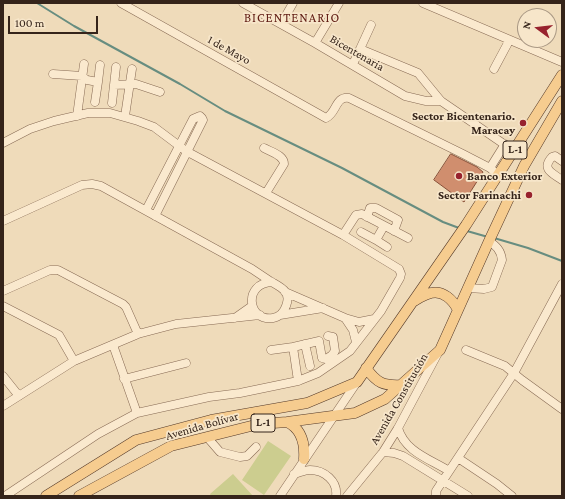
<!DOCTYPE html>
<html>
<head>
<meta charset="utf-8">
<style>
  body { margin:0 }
  #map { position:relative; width:565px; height:499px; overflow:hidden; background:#efdbba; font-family:"Crimson Pro",serif }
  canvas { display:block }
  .frame { position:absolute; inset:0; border:4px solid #35241a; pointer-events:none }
  .north { position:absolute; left:517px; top:8px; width:40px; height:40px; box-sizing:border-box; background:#f7e6ca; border:1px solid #a99884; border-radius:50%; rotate:285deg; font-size:11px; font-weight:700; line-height:16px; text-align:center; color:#35241a }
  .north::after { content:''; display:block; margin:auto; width:14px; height:18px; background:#98222e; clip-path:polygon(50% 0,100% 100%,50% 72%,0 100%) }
  .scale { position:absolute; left:8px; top:16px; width:90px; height:18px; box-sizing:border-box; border:2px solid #35241a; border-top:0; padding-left:5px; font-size:12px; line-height:14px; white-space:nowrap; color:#35241a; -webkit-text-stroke:3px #f7e6ca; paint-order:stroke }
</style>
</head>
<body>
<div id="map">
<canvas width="565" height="499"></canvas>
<div class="frame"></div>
<div class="north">N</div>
<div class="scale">100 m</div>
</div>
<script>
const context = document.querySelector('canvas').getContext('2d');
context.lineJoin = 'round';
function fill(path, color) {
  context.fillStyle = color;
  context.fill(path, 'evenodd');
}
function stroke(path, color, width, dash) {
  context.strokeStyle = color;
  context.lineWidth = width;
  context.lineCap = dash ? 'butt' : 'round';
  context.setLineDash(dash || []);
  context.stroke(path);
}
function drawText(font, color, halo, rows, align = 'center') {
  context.font = font + ' "Crimson Pro",serif';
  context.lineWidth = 3.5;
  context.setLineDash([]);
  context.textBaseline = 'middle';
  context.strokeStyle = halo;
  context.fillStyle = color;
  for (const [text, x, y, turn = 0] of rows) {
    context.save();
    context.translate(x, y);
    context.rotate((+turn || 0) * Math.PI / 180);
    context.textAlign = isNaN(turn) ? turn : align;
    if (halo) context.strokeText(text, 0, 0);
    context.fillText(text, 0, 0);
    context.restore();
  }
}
fill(new Path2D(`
  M 268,441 L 291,456 L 264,495 L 242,480 Z
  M 233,474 L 253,496 L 211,496 L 210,494 Z`), '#cccd8f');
stroke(new Path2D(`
  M 37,3 L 74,26 L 180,84 L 225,111 L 342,168 L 443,222 L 459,228
  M 467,231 L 488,237
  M 494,238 L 528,248 L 562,261`), '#678d80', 2);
const building = new Path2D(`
  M 451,154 L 477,167 L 483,172 L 464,202 L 434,180 Z`);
fill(building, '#d08e6e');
stroke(building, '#875039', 1);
const minor = new Path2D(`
  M 121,3 L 326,118 C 337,113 335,96 349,98 L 463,154 L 490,168 L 498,175
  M 243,3 L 315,43 L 405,96 L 426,101 L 441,101
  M 423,3 L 562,62
  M 281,24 L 293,3
  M 315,43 L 339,3
  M 360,49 L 371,25
  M 353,64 L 360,49 L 418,73 L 441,101 L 514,151
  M 494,69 L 509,41
  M 53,74 L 82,76 L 87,80 L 98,82 L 95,102
  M 98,82 L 100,65
  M 114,85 L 136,84 L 160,92
  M 112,103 L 116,67
  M 77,116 L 84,64
  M 125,116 L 132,69
  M 3,143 L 30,129 L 54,121 L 88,113 L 110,113 L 138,121 L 154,127 L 186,151 L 343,235 L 399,269 L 401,274 L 400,278 L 381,311 L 350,351 L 318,373 L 298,381 L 240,393 L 209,397 L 137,413 L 98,434 L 5,496
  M 264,148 C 271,152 284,155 284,164 L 266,193
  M 562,161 L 555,156 L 552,157 C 541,169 552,173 562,180
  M 490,168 L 505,144
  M 146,210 L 193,119 L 200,116 L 202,118 L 203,120 L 155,216
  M 367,217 L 370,208 L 376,208 L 398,220 L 394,231
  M 3,221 L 82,185 L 92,184 L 101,186 L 252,269 C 258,273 264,277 270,281 C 280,287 292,291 286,306 C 284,312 279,317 273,318 C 247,322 243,283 272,282
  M 361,232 L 376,240 L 384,226
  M 343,235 L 356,215 L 362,214 L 408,238
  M 376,240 L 387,247
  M 468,288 L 484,289 L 492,287 L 502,260 C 501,250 496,246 489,241
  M 3,291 L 50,270 L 58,270 L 123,304 L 126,307 L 138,334
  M 285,292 L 345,318 L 353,330 L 356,342
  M 3,306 L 59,335 L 74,361
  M 280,315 L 323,308
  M 235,318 L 252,306
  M 345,318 L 359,322 L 374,319
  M 305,344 L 310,366
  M 113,345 L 137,413
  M 293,347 L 319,341 L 322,358 L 326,359 L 332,355 L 335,351 L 333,337 L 328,336
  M 271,350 L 293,347 L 298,381
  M 466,350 L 505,366 L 522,380 L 562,409
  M 3,376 L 19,396
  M 124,379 L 186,363
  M 3,406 L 74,361 L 138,334 L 176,324 L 260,315
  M 398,428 C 405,452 430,459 449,471
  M 207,437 L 220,452 L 240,457 L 247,456 L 256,447
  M 383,452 L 394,453 L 403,456 L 468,496
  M 458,458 L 497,484 L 512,496
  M 294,474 C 299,473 304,470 310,470 C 324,470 338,481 336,496
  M 280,496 L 357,382
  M 347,496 L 383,452 L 398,428 L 438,353
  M 436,496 L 436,491 L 514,373 L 562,284`);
const major = new Path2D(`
  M 414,301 C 419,298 425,294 431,293 C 443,290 453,300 458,310
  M 366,368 C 377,383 383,386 402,385
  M 287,422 C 302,429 305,444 304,459
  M 46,496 L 136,440 L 211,420 L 307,403 L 357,382 L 466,225 L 562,75
  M 79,496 L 171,446 L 259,424 L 287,422 L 355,413 L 385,399 L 440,350 L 489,241 L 524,166 L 562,101`);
stroke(minor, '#876a54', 9);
stroke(major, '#543929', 11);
stroke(minor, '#fae9ce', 8);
stroke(major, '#f6cc8f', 10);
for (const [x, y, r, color] of [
  [523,123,4,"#98222e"],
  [459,176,4,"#98222e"],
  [529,195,4,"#98222e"]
]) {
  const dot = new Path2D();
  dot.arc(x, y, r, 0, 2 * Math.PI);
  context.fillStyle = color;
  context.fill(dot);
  stroke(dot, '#f7e6ca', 1.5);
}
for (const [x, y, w] of [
  [515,150,24],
  [263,423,24]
]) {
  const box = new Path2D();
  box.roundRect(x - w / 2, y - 9, w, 18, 3);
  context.fillStyle = '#f7e6ca';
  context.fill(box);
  stroke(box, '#35241a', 1);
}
drawText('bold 11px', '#35241a', null, [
  ["L-1",515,150],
  ["L-1",263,423]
]);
drawText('12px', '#35241a', '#f7e6ca', [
  ["1 de Mayo",229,50,29],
  ["Bicentenaria",357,53,30],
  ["Avenida Constitución",399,399,-60],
  ["Avenida Bolívar",202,426,-16]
]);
drawText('bold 12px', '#35241a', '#f7e6ca', [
  ["Sector Bicentenario.",515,116],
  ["Maracay",515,130],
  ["Banco Exterior",467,176,"left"],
  ["Sector Farinachi",521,195]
], 'right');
context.letterSpacing = '1px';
drawText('13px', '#632017', '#f7e6ca', [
  ["BICENTENARIO",292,18]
]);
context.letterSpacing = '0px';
</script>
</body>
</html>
